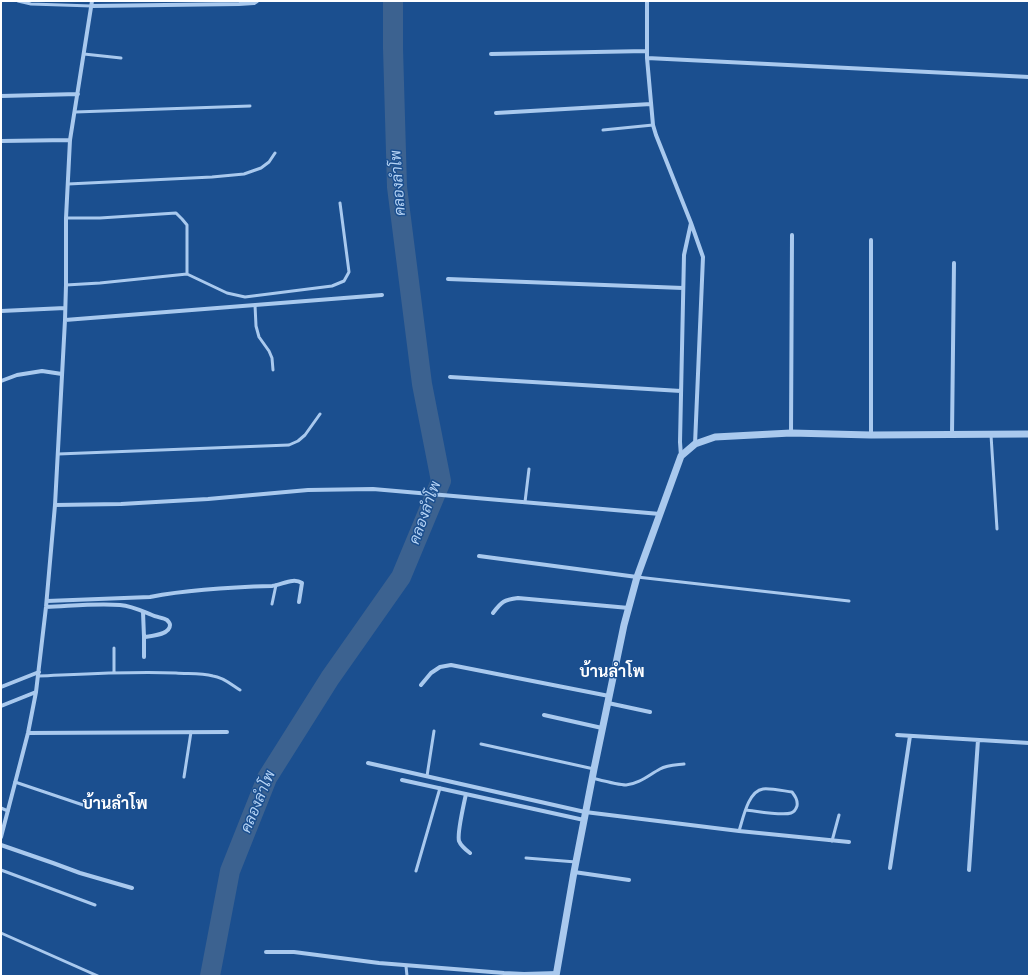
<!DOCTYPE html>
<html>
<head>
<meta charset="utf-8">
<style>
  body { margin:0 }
  #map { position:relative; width:1030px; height:977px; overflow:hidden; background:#1b4f8f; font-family:Jost,sans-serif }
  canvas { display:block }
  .frame { position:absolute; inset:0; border:2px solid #fff; pointer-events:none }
</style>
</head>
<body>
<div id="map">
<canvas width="1030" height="977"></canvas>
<div class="frame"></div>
</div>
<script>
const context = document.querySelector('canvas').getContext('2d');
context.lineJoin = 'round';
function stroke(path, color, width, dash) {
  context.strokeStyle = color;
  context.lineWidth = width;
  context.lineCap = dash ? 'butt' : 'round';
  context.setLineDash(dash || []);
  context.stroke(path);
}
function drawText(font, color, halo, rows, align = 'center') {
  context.font = font + ' Jost,Sarabun,sans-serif';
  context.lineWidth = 3;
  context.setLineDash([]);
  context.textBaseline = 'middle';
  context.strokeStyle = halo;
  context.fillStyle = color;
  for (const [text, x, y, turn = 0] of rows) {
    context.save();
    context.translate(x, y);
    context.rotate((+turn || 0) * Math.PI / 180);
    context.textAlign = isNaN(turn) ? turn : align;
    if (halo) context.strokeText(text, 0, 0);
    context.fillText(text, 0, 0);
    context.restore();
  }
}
stroke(new Path2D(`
  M 210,976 L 230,871 L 267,778 L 330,678 L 401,577 L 441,481 L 422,384 L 397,187 L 393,48 L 393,1`), '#3c6290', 20);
stroke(new Path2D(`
  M 18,1 L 31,4 L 92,6
  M 84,54 L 121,58
  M 75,112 L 250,106
  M 603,130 L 653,125
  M 68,184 L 212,177 L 244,174 L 261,168 L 269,162 L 275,153
  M 66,218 L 100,218 L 176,213 L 182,219 L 187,225 L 187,274 L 100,283 L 66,285
  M 187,274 L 227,293 L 245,297 L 332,286 L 344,281 L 349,272 L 340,203
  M 255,305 L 256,326 L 259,337 L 269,351 L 272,358 L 273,370
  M 991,435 L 997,529
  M 58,454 L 289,445 L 298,441 L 305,435 L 320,414
  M 525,502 L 529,469
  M 637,577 L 849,601
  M 272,604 L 276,585
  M 114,672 L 114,648
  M 38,676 C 84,674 130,671 176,673 C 188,674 201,673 213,676 C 223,677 232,685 240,690
  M 481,744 L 594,769
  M 427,776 L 434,731
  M 184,777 L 191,732
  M 592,778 C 600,780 618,785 626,785 C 639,784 649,775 660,769 C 667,765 676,765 684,764
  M 15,782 L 89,807
  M 1,808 L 8,811
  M 739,831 C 743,819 748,791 763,789 C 770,788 784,791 792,792 C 795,796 798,800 797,806 C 796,809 794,812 791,813 C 782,816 756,811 746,810
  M 832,841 L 839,815
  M 526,858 L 576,862
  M 1,870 L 95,905
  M 416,871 L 440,788
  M 1,933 L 98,976
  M 406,966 L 407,976`), '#a9c9ee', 3);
stroke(new Path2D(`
  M 647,1 L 647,58 L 653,125 L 656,135 L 691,223 L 703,257 L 695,444
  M 92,6 L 239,4 L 254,3 L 257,1
  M 491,54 L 647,51
  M 647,58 L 1029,77
  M 1,96 L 78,94
  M 496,113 L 651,104
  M 1,141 L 70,140
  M 448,279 L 683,288
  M 1,311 L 65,308
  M 65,320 L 382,295
  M 450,377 L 681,391
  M 1,381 L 17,375 L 42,371 L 62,374
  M 791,433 L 792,235
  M 952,434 L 954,263
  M 871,435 L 871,240
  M 681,456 L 680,442 L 684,255 L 691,223
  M 55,505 L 121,504 L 208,499 L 308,490 L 373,489 L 660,514
  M 479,556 L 637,577
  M 47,601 L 150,597 C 191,589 232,587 272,586 C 282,585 293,577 302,583 L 299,602
  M 46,607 C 71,606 96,603 120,605 C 132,606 142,611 152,615 C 156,617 164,618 167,620 C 168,621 170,623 170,625 C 170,635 151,636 144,637 L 144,657
  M 143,612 L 144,637
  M 493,613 C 502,601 504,600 518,598 L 629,608
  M 421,685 L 431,673 L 440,667 L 451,665 L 609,696
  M 1,687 L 39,672
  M 608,703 L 650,712
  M 1,706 L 36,692
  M 544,715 L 602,728
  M 28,733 L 227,732
  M 897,735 L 1029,743
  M 368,763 L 585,812 L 739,831 L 849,842
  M 402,780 L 584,820
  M 466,794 C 464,803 457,834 459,841 C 461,846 466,850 470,853
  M 1,837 L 28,733 L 36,692 L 46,607 L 55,505 L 65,320 L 66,285 L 66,218 L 70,140 L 92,1
  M 1,845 L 53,863 L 80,873 L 132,888
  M 890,868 L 910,736
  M 969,870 L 978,740
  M 574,872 L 629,880
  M 266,952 L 294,952 L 379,963 L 504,973 L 524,974 L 557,973`), '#a9c9ee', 4);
stroke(new Path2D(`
  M 556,976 L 574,872 L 594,769 L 624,625 L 637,577 L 681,456 L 695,444 L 715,437 L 791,433 L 871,435 L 1029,434`), '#a9c9ee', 7);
drawText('italic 15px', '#b5d3f5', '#1b4f8f', [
  ["คลองลำโพ",399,183,-94],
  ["คลองลำโพ",426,513,-70],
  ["คลองลำโพ",259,802,-67]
]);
drawText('bold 16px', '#fff', '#1b4f8f', [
  ["บ้านลำโพ",612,673],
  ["บ้านลำโพ",115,805]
]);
</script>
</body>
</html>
